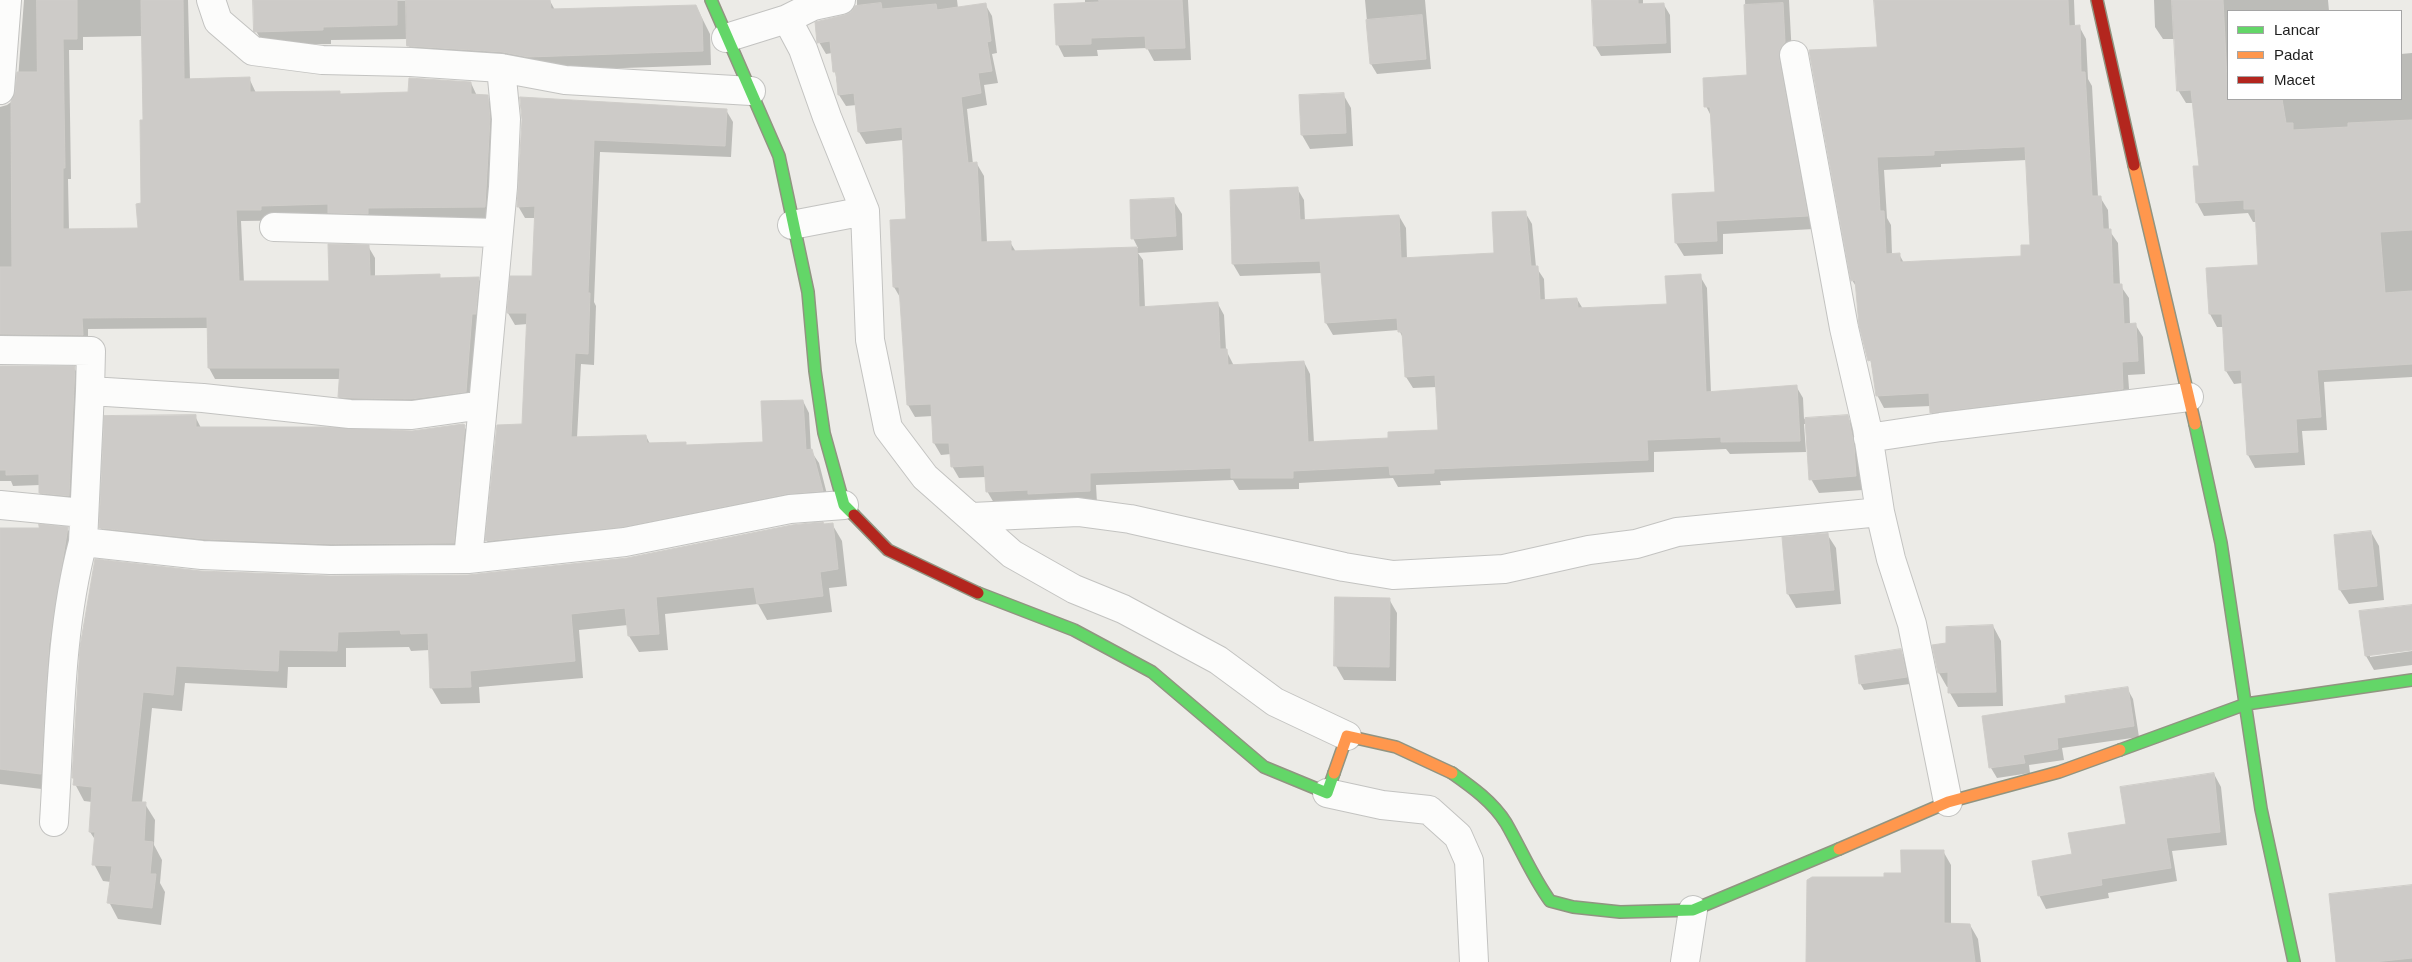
<!DOCTYPE html>
<html>
<head>
<meta charset="utf-8">
<style>
  body { margin:0 }
  #map { position:relative; width:2412px; height:962px; overflow:hidden; background:#ecebe7; font-family:Helvetica,sans-serif }
  canvas { display:block }
  .legend { position:absolute; left:2227px; top:10px; width:175px; height:90px; box-sizing:border-box; background:#fff; border:1px solid #a5a5a5; margin:0; padding:6px 9px; list-style:none; font-size:15px; color:#1e1e1e }
  .legend li { display:flex; align-items:center; gap:10px; height:25px }
  .legend b { width:25px; border:1px solid #a5a5a5 }
</style>
</head>
<body>
<div id="map">
<canvas width="2412" height="962"></canvas>
<ul class="legend">
<li><b style="height:6px;background:#63d668"></b>Lancar</li>
<li><b style="height:6px;background:#ff974d"></b>Padat</li>
<li><b style="height:6px;background:#b3261e"></b>Macet</li>
</ul>
</div>
<script>
const context = document.querySelector('canvas').getContext('2d');
context.lineJoin = 'round';
function fill(path, color) {
  context.fillStyle = color;
  context.fill(path, 'evenodd');
}
function stroke(path, color, width, dash) {
  context.strokeStyle = color;
  context.lineWidth = width;
  context.lineCap = dash ? 'butt' : 'round';
  context.setLineDash(dash || []);
  context.stroke(path);
}
fill(new Path2D(`
  M 24,0 L 188,0 L 190,80 L 249,78 L 256,93 L 339,92 L 341,95 L 410,94 L 471,83 L 477,96 L 487,97 L 494,108 L 491,218 L 241,221 L 244,283 L 330,283 L 368,246 L 375,258 L 375,277 L 439,276 L 441,279 L 478,278 L 485,290 L 472,403 L 346,408 L 339,397 L 341,379 L 215,379 L 209,368 L 208,328 L 88,329 L 88,346 L 0,347 L 0,107 L 7,105 L 14,100 L 17,92 ZM 143,36 L 143,205 L 139,230 L 69,230 L 68,179 L 71,179 L 69,50 L 83,50 L 83,37 Z
  M 255,0 L 550,1 L 555,10 L 696,6 L 710,34 L 711,65 L 537,71 L 417,60 L 409,46 L 409,39 L 331,40 L 331,44 L 264,45 L 256,31 Z
  M 857,0 L 957,0 L 958,8 L 985,4 L 992,16 L 997,53 L 992,54 L 998,83 L 984,85 L 987,105 L 967,109 L 973,164 L 977,164 L 984,176 L 987,243 L 1010,242 L 1016,252 L 1138,248 L 1133,238 L 1173,200 L 1182,214 L 1183,250 L 1138,253 L 1143,260 L 1145,308 L 1218,304 L 1224,315 L 1226,350 L 1234,366 L 1304,362 L 1310,374 L 1314,443 L 1389,439 L 1439,431 L 1437,387 L 1413,388 L 1406,377 L 1404,340 L 1399,330 L 1333,335 L 1326,323 L 1322,273 L 1240,276 L 1233,264 L 1231,191 L 1297,188 L 1304,200 L 1305,221 L 1399,216 L 1406,228 L 1407,259 L 1495,255 L 1525,212 L 1532,224 L 1536,267 L 1544,279 L 1545,301 L 1577,299 L 1583,309 L 1668,305 L 1700,276 L 1707,288 L 1711,393 L 1796,386 L 1803,398 L 1804,419 L 1847,416 L 1855,430 L 1863,490 L 1819,493 L 1811,479 L 1807,424 L 1804,424 L 1806,452 L 1730,454 L 1726,449 L 1654,452 L 1654,472 L 1440,481 L 1441,485 L 1398,487 L 1393,478 L 1299,483 L 1299,489 L 1239,490 L 1233,480 L 1096,485 L 1097,503 L 994,503 L 987,491 L 986,477 L 959,478 L 952,466 L 951,454 L 941,455 L 934,443 L 933,416 L 915,417 L 908,405 L 901,299 L 894,287 L 907,220 L 903,140 L 866,144 L 859,132 L 857,105 L 846,106 L 839,95 L 832,53 L 826,54 L 819,42 L 817,23 L 852,13 L 857,5 Z
  M 1085,0 L 1188,0 L 1191,60 L 1154,61 L 1147,48 L 1097,50 L 1098,56 L 1064,57 L 1058,45 L 1085,4 Z
  M 1365,0 L 1425,0 L 1431,69 L 1377,74 L 1371,64 Z
  M 1593,0 L 1643,0 L 1643,6 L 1664,5 L 1670,15 L 1671,53 L 1601,56 L 1595,46 Z
  M 1745,0 L 1789,0 L 1792,56 L 1814,229 L 1723,234 L 1723,254 L 1684,256 L 1676,243 L 1674,196 L 1716,193 L 1712,118 L 1706,106 L 1748,76 Z
  M 1875,0 L 2074,0 L 2075,27 L 2079,26 L 2086,39 L 2088,79 L 2092,86 L 2098,197 L 2100,197 L 2108,210 L 2109,230 L 2118,243 L 2120,285 L 2129,298 L 2130,324 L 2135,324 L 2143,337 L 2145,374 L 2128,375 L 2130,402 L 1939,426 L 1931,412 L 1931,406 L 1884,408 L 1877,395 L 1857,288 L 1852,280 L 1878,48 ZM 2027,160 L 2032,246 L 2022,257 L 1904,263 L 1899,254 L 1892,254 L 1891,225 L 1887,218 L 1884,170 L 1941,167 L 1941,164 Z
  M 2154,0 L 2328,0 L 2329,11 L 2228,11 L 2228,99 L 2401,99 L 2401,54 L 2412,53 L 2412,377 L 2324,382 L 2327,430 L 2302,431 L 2305,465 L 2255,468 L 2248,455 L 2243,383 L 2234,384 L 2226,371 L 2224,327 L 2217,327 L 2210,314 L 2259,266 L 2257,222 L 2253,222 L 2248,213 L 2204,216 L 2197,203 L 2194,167 L 2201,167 L 2194,103 L 2186,103 L 2178,90 L 2176,39 L 2163,39 L 2155,27 Z
  M 1343,94 L 1351,108 L 1353,146 L 1310,149 L 1302,135 Z
  M 726,110 L 733,122 L 731,157 L 600,152 L 594,302 L 596,306 L 594,365 L 581,364 L 577,438 L 646,436 L 650,444 L 687,446 L 764,443 L 803,401 L 809,413 L 811,451 L 819,463 L 829,502 L 493,553 L 487,541 L 498,426 L 523,426 L 528,324 L 515,325 L 508,313 L 533,277 L 536,218 L 525,218 L 518,206 L 523,120 Z
  M 0,367 L 74,368 L 81,379 L 75,507 L 47,504 L 40,493 L 40,485 L 13,486 L 11,481 L 0,481 Z
  M 195,416 L 201,428 L 412,432 L 464,426 L 470,437 L 459,553 L 106,538 L 101,528 Z
  M 832,524 L 842,541 L 847,586 L 829,588 L 832,612 L 767,620 L 758,604 L 665,614 L 668,650 L 639,652 L 629,636 L 628,625 L 579,630 L 583,678 L 479,687 L 480,703 L 441,704 L 431,687 L 430,650 L 411,651 L 409,647 L 346,648 L 346,667 L 288,667 L 287,688 L 185,683 L 182,711 L 152,708 L 142,803 L 145,804 L 155,820 L 154,845 L 162,860 L 160,883 L 165,892 L 161,925 L 118,919 L 109,902 L 111,882 L 103,881 L 94,864 L 96,841 L 90,832 L 92,802 L 84,801 L 75,784 L 73,777 L 201,572 L 330,577 L 468,576 L 627,559 Z
  M 67,528 L 77,545 L 50,790 L 0,784 L 0,529 Z
  M 2371,532 L 2379,546 L 2384,600 L 2349,604 L 2340,590 Z
  M 1827,534 L 1836,548 L 1841,604 L 1796,608 L 1788,594 Z
  M 1389,599 L 1397,613 L 1396,681 L 1344,680 L 1336,666 Z
  M 2412,606 L 2412,649 L 2370,654 L 2370,657 L 2412,651 L 2412,665 L 2374,670 L 2366,656 Z
  M 1993,626 L 2001,641 L 2003,706 L 1958,707 L 1950,693 L 1949,687 L 1947,687 L 1939,673 L 1934,646 L 1948,644 Z
  M 1901,651 L 1904,658 L 1910,684 L 1864,690 L 1860,683 Z
  M 2127,688 L 2133,699 L 2139,737 L 2062,748 L 2064,760 L 2029,765 L 2030,773 L 1997,778 L 1991,768 Z
  M 2214,774 L 2221,787 L 2227,845 L 2172,851 L 2177,881 L 2108,893 L 2109,898 L 2046,909 L 2039,895 L 2128,825 Z
  M 1943,851 L 1951,865 L 1951,925 L 1970,925 L 1978,939 L 1981,962 L 1807,962 L 1885,878 L 1902,874 Z
  M 2412,886 L 2412,962 L 2337,962 Z`), '#0003');
const building = new Path2D(`
  M 37,0 L 77,0 L 77,39 L 63,39 L 65,168 L 63,168 L 63,229 L 138,228 L 136,204 L 141,203 L 140,120 L 143,120 L 141,0 L 183,0 L 184,79 L 250,77 L 250,92 L 340,91 L 340,94 L 408,92 L 409,78 L 471,82 L 471,94 L 488,95 L 490,119 L 485,207 L 368,208 L 368,214 L 328,213 L 328,204 L 261,206 L 261,210 L 236,210 L 239,281 L 329,281 L 328,244 L 369,245 L 370,276 L 440,274 L 440,278 L 479,277 L 476,314 L 472,314 L 466,392 L 411,399 L 351,398 L 338,397 L 340,368 L 208,368 L 207,317 L 82,318 L 83,335 L 0,334 L 0,267 L 12,267 L 11,101 L 15,92 L 17,72 L 37,72 Z
  M 253,0 L 397,0 L 397,25 L 323,27 L 323,30 L 254,32 Z
  M 406,0 L 550,0 L 551,9 L 696,5 L 702,19 L 703,51 L 528,57 L 502,52 L 407,46 Z
  M 1099,0 L 1182,0 L 1185,48 L 1146,49 L 1145,36 L 1091,38 L 1091,44 L 1056,45 L 1054,4 L 1099,2 Z
  M 1592,0 L 1638,0 L 1638,4 L 1664,3 L 1666,43 L 1594,46 Z
  M 1874,0 L 2068,0 L 2069,26 L 2080,25 L 2081,72 L 2085,72 L 2092,196 L 2101,196 L 2103,229 L 2111,229 L 2113,284 L 2122,284 L 2124,324 L 2136,323 L 2138,361 L 2122,362 L 2123,389 L 1930,413 L 1929,393 L 1876,396 L 1871,360 L 1868,361 L 1859,325 L 1855,280 L 1851,281 L 1809,50 L 1877,47 ZM 2025,147 L 2030,245 L 2021,245 L 2021,256 L 1900,262 L 1900,253 L 1886,254 L 1884,211 L 1880,211 L 1877,157 L 1934,155 L 1934,151 Z
  M 2172,0 L 2223,0 L 2228,99 L 2282,99 L 2286,123 L 2293,123 L 2293,130 L 2348,127 L 2348,123 L 2412,120 L 2412,230 L 2380,232 L 2385,293 L 2412,291 L 2412,364 L 2317,370 L 2321,417 L 2296,419 L 2298,452 L 2247,455 L 2241,370 L 2225,371 L 2222,314 L 2209,314 L 2206,268 L 2258,265 L 2255,209 L 2244,209 L 2244,200 L 2196,203 L 2193,166 L 2199,166 L 2191,90 L 2177,91 Z
  M 881,3 L 882,9 L 936,4 L 937,10 L 986,3 L 991,41 L 987,42 L 992,71 L 978,73 L 981,93 L 961,97 L 968,163 L 977,162 L 981,242 L 1011,241 L 1011,251 L 1137,247 L 1139,307 L 1218,302 L 1220,349 L 1227,349 L 1228,365 L 1304,361 L 1308,442 L 1388,438 L 1388,432 L 1438,430 L 1435,375 L 1405,377 L 1402,332 L 1398,332 L 1397,318 L 1325,323 L 1320,261 L 1232,264 L 1230,190 L 1298,187 L 1300,220 L 1399,215 L 1401,258 L 1494,253 L 1492,212 L 1526,211 L 1531,266 L 1538,266 L 1540,300 L 1577,298 L 1578,308 L 1667,304 L 1665,276 L 1701,274 L 1706,392 L 1797,385 L 1800,441 L 1721,442 L 1721,437 L 1647,440 L 1648,460 L 1434,469 L 1434,473 L 1390,475 L 1389,466 L 1293,471 L 1293,478 L 1231,478 L 1231,468 L 1090,473 L 1090,491 L 1028,494 L 1028,490 L 986,492 L 984,465 L 951,467 L 949,443 L 933,443 L 931,404 L 907,405 L 899,287 L 893,287 L 890,220 L 906,219 L 902,127 L 858,132 L 854,93 L 838,95 L 836,72 L 833,72 L 830,41 L 817,43 L 815,22 L 845,15 L 851,12 L 855,6 Z
  M 1783,3 L 1785,42 L 1780,49 L 1779,58 L 1808,216 L 1716,221 L 1717,241 L 1675,243 L 1672,194 L 1715,192 L 1710,107 L 1704,107 L 1703,78 L 1747,75 L 1744,5 Z
  M 1422,15 L 1426,59 L 1370,64 L 1366,20 Z
  M 1344,93 L 1346,133 L 1301,135 L 1299,95 Z
  M 520,97 L 727,109 L 725,146 L 594,140 L 588,293 L 590,293 L 588,354 L 575,353 L 571,437 L 646,435 L 647,443 L 686,442 L 686,445 L 763,442 L 761,401 L 803,400 L 806,450 L 812,449 L 823,491 L 787,494 L 623,527 L 485,541 L 497,425 L 522,424 L 527,313 L 507,313 L 510,276 L 532,276 L 535,206 L 517,207 L 522,120 Z
  M 1174,198 L 1176,236 L 1131,239 L 1130,200 Z
  M 0,366 L 75,366 L 69,496 L 39,493 L 39,474 L 6,475 L 6,470 L 0,470 Z
  M 196,415 L 196,427 L 325,427 L 412,431 L 463,424 L 465,425 L 454,543 L 330,544 L 203,539 L 99,528 L 104,416 Z
  M 1848,415 L 1854,445 L 1856,476 L 1809,480 L 1805,418 Z
  M 823,522 L 824,524 L 833,523 L 838,569 L 820,572 L 823,596 L 757,604 L 754,587 L 656,597 L 659,634 L 628,636 L 625,608 L 571,614 L 575,661 L 470,671 L 471,687 L 430,688 L 428,633 L 401,634 L 400,630 L 338,632 L 337,651 L 279,650 L 278,671 L 176,666 L 173,695 L 143,692 L 131,802 L 146,802 L 144,841 L 153,842 L 150,874 L 156,874 L 152,908 L 107,903 L 112,866 L 92,865 L 95,832 L 89,832 L 92,787 L 73,785 L 74,778 L 72,778 L 80,647 L 95,559 L 201,571 L 330,576 L 468,575 L 627,558 L 792,525 Z
  M 39,524 L 68,527 L 49,644 L 41,774 L 0,769 L 0,528 L 39,528 Z
  M 2371,531 L 2377,586 L 2339,590 L 2334,535 Z
  M 1828,533 L 1834,590 L 1787,594 L 1782,537 Z
  M 1335,597 L 1390,598 L 1389,667 L 1334,666 Z
  M 2412,605 L 2412,650 L 2365,656 L 2359,611 Z
  M 1993,625 L 1996,692 L 1948,693 L 1948,672 L 1938,673 L 1932,645 L 1946,643 L 1946,627 Z
  M 1901,649 L 1907,677 L 1859,684 L 1855,656 Z
  M 2128,687 L 2134,726 L 2057,738 L 2058,749 L 2023,755 L 2025,763 L 1989,768 L 1982,716 L 2066,703 L 2065,696 Z
  M 2214,773 L 2220,832 L 2166,838 L 2171,868 L 2101,879 L 2102,885 L 2038,896 L 2032,861 L 2072,854 L 2068,833 L 2126,824 L 2120,787 Z
  M 1901,850 L 1944,850 L 1944,923 L 1970,924 L 1975,962 L 1806,962 L 1807,880 L 1812,877 L 1884,877 L 1884,873 L 1901,873 Z
  M 2412,885 L 2412,958 L 2374,962 L 2336,962 L 2329,894 Z`);
fill(building, '#cdcbc8');
stroke(building, '#cfcdc9', 1);
const street = new Path2D(`
  M 787,19 L 803,49 L 827,117 L 865,211 L 870,340 L 888,428 L 925,477 L 1012,554 L 1074,589 L 1123,609 L 1218,660 L 1275,702 L 1347,736
  M 726,38 L 787,19 L 813,6 L 841,0
  M 1794,55 L 1844,328 L 1867,428 L 1880,512
  M 501,68 L 565,80 L 751,91
  M 0,90 L 7,0
  M 792,225 L 865,211
  M 274,227 L 498,233
  M 0,350 L 91,351 L 90,391 L 203,398 L 350,414 L 412,415 L 483,405 L 503,187 L 506,119 L 501,68 L 410,62 L 322,60 L 253,51 L 218,21 L 211,0
  M 1868,438 L 1941,427 L 2189,397
  M 0,505 L 83,513
  M 972,517 L 1078,512 L 1130,519 L 1344,567 L 1393,575 L 1504,569 L 1589,550 L 1636,544 L 1677,532 L 1880,512 L 1891,559 L 1912,624 L 1948,802
  M 83,542 L 90,391
  M 468,559 L 483,405
  M 1327,793 L 1382,805 L 1429,810 L 1458,836 L 1469,861 L 1474,962
  M 54,822 C 60,729 59,632 83,542 L 202,555 L 330,560 L 468,559 L 625,542 L 790,509 L 844,505
  M 1685,962 L 1693,910`);
const fast = new Path2D(`
  M 711,0 L 779,156 L 808,292 L 815,371 L 824,433 L 844,505 L 854,515
  M 2195,424 L 2221,543 L 2261,809 L 2294,962
  M 978,593 L 1074,630 L 1152,672 L 1264,767 L 1327,793 L 1334,773
  M 2120,750 L 2246,704 L 2412,680
  M 1452,773 C 1472,787 1493,802 1506,823 C 1521,849 1532,876 1550,901 L 1573,907 L 1620,912 L 1693,910 L 1839,849`);
const slow = new Path2D(`
  M 2134,165 L 2195,424
  M 1334,773 L 1347,736 L 1396,747 L 1452,773
  M 1839,849 L 1948,802 L 2059,772 L 2120,750`);
const jam = new Path2D(`
  M 2097,0 L 2134,165
  M 854,515 L 888,550 L 978,593`);
stroke(street, '#c3c3c1', 30);
stroke(fast, '#919481', 14);
stroke(slow, '#919481', 14);
stroke(jam, '#919481', 14);
stroke(street, '#fcfcfb', 28);
stroke(fast, '#63d668', 11);
stroke(slow, '#ff974d', 11);
stroke(jam, '#b3261e', 11);
</script>
</body>
</html>
